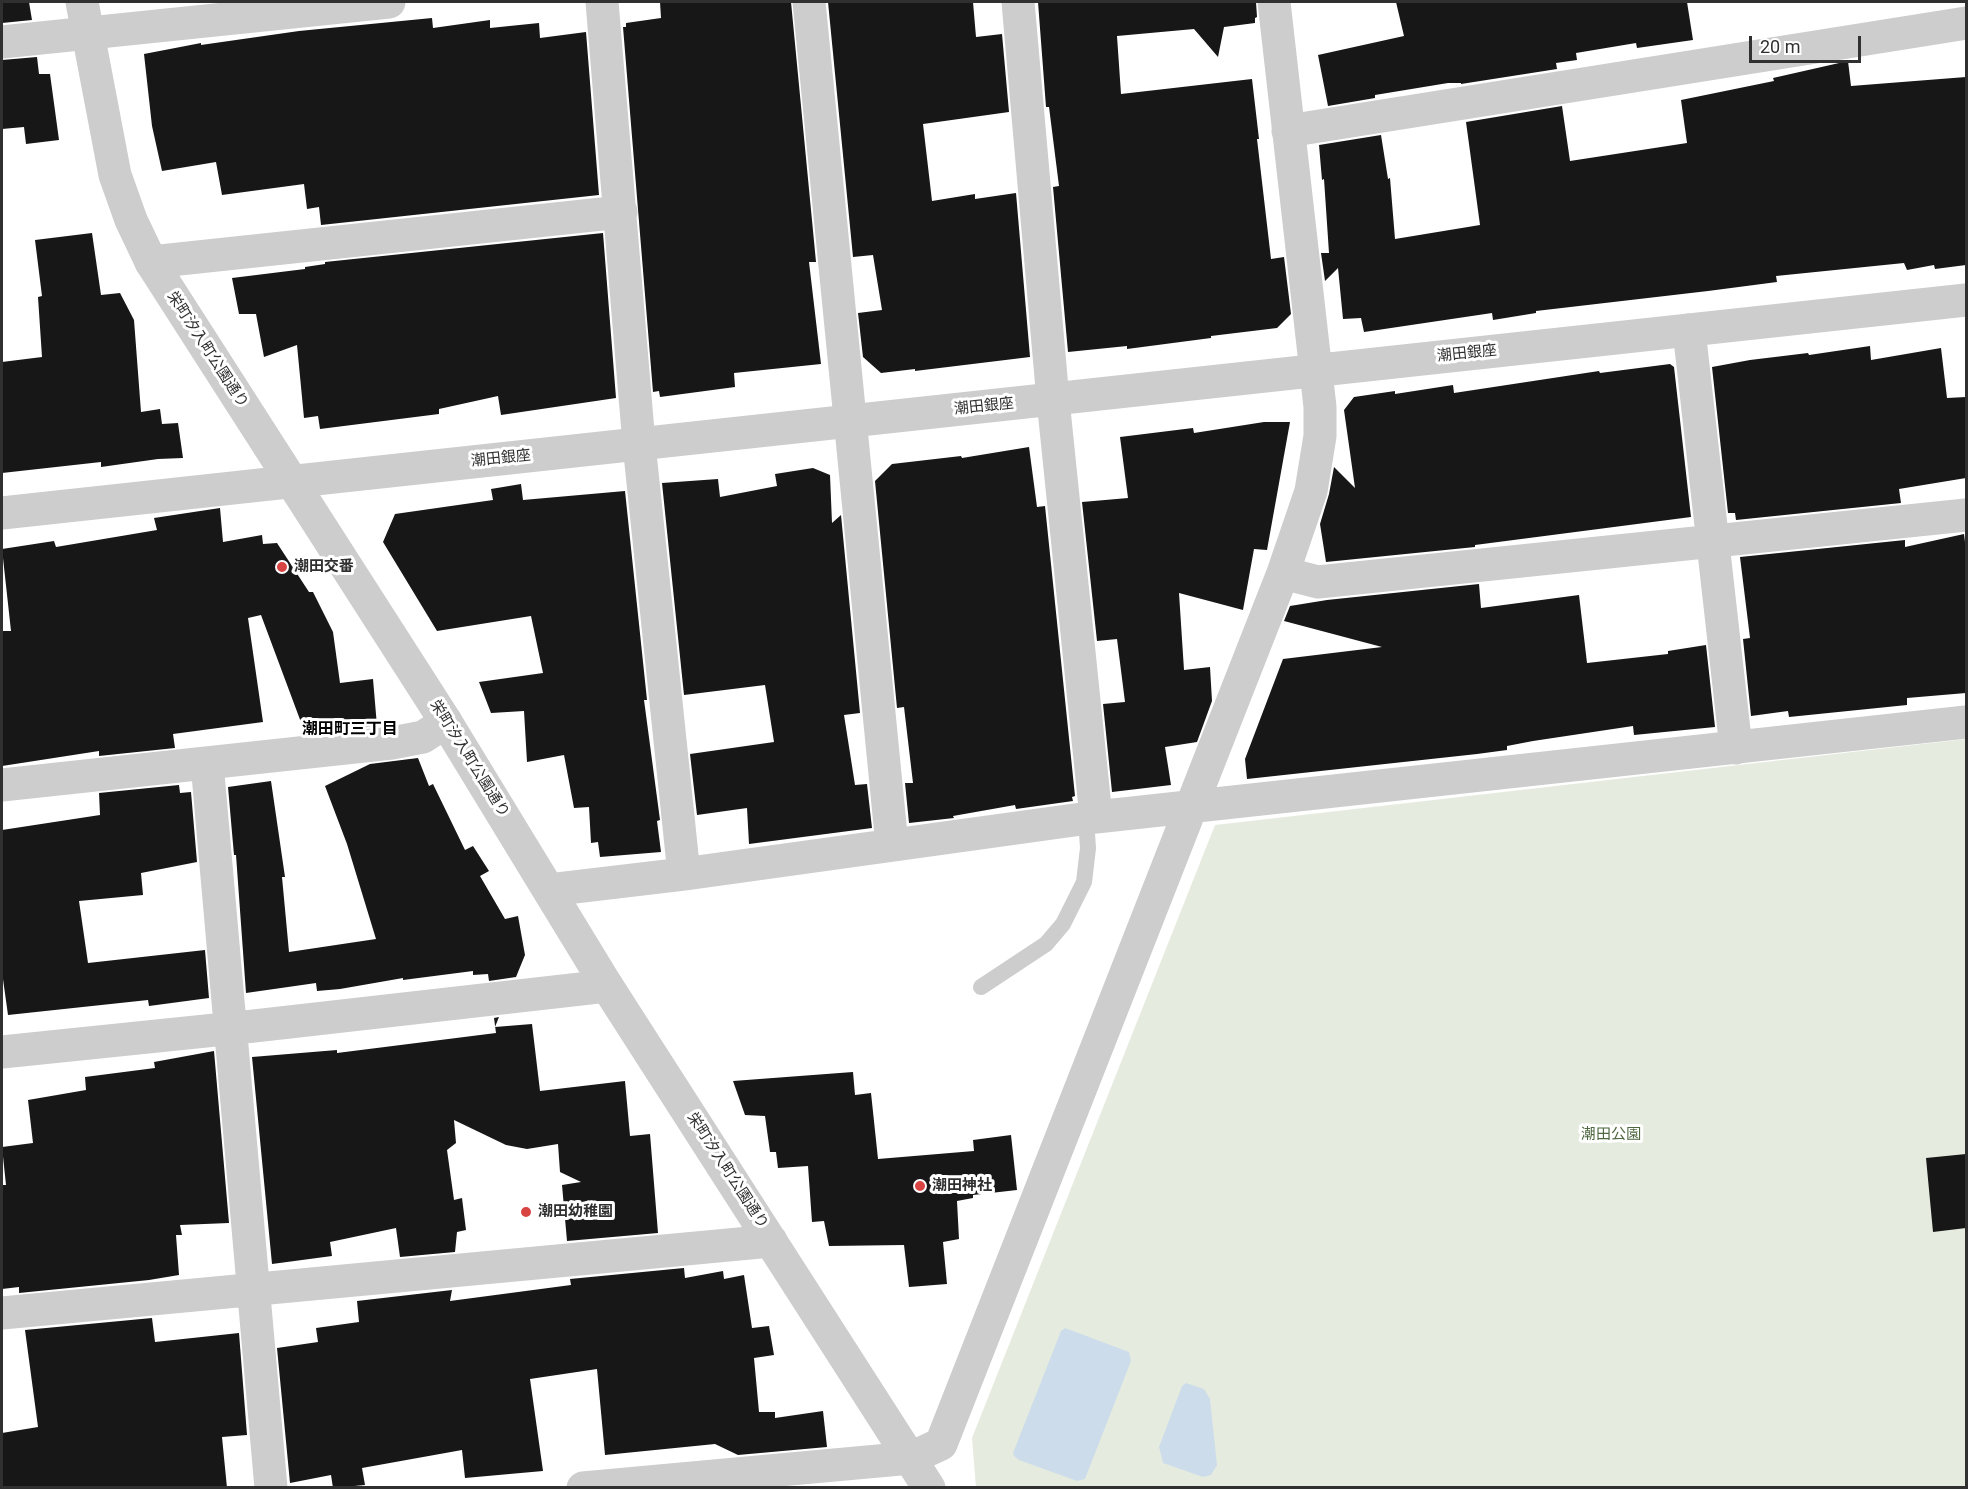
<!DOCTYPE html>
<html>
<head>
<meta charset="utf-8">
<style>
  body { margin:0 }
  #map { position:relative; width:1968px; height:1489px; overflow:hidden; background:#fff; font-family:Roboto,sans-serif }
  canvas { display:block }
  .frame { position:absolute; inset:0; border:3px solid #303030; pointer-events:none }
  .scale { position:absolute; left:1749px; top:36px; width:112px; height:27px; box-sizing:border-box; border:3px solid #303030; border-top:0; padding-left:8px; font-size:18px; line-height:21px; white-space:nowrap; color:#303030; -webkit-text-stroke:4px #fff; paint-order:stroke }
</style>
</head>
<body>
<div id="map">
<canvas width="1968" height="1489"></canvas>
<div class="frame"></div>
<div class="scale">20 m</div>
</div>
<script>
const context = document.querySelector('canvas').getContext('2d');
context.lineJoin = 'round';
function fill(path, color) {
  context.fillStyle = color;
  context.fill(path, 'evenodd');
}
function stroke(path, color, width, dash) {
  context.strokeStyle = color;
  context.lineWidth = width;
  context.lineCap = dash ? 'butt' : 'round';
  context.setLineDash(dash || []);
  context.stroke(path);
}
function drawText(font, color, halo, rows, align = 'center') {
  context.font = font + ' Roboto,"Noto Sans JP",sans-serif';
  context.lineWidth = 6;
  context.setLineDash([]);
  context.textBaseline = 'middle';
  context.strokeStyle = halo;
  context.fillStyle = color;
  for (const [text, x, y, turn = 0] of rows) {
    context.save();
    context.translate(x, y);
    context.rotate((+turn || 0) * Math.PI / 180);
    context.textAlign = isNaN(turn) ? turn : align;
    if (halo) context.strokeText(text, 0, 0);
    context.fillText(text, 0, 0);
    context.restore();
  }
}
fill(new Path2D(`
  M 1966,739 L 1966,1487 L 976,1488 L 972,1438 L 1215,825 Z`), '#e5ecdf');
fill(new Path2D(`
  M 1065,1328 L 1129,1352 L 1131,1361 L 1085,1479 L 1077,1481 L 1019,1460 L 1014,1456 L 1013,1453 L 1061,1331 Z
  M 1186,1383 L 1204,1389 L 1210,1399 L 1217,1465 L 1211,1475 L 1203,1477 L 1163,1463 L 1159,1447 L 1182,1386 Z`), '#cddcea');
fill(new Path2D(`
  M 2,2 L 29,2 L 32,20 L 2,23 Z
  M 660,2 L 791,2 L 816,262 L 809,262 L 821,364 L 734,373 L 735,387 L 660,397 L 659,391 L 653,392 L 623,27 L 626,27 L 626,23 L 661,18 Z
  M 828,2 L 973,2 L 976,37 L 1002,34 L 1009,112 L 923,124 L 932,201 L 975,194 L 975,199 L 1016,193 L 1030,357 L 915,371 L 915,369 L 881,373 L 863,357 L 858,313 L 882,310 L 873,255 L 853,257 Z
  M 1038,2 L 1256,2 L 1257,17 L 1255,18 L 1255,23 L 1224,27 L 1218,57 L 1194,29 L 1117,36 L 1121,94 L 1252,79 L 1259,139 L 1257,139 L 1271,259 L 1284,257 L 1291,314 L 1277,328 L 1211,336 L 1211,338 L 1127,349 L 1127,346 L 1068,352 L 1053,187 L 1059,186 L 1049,107 L 1046,107 Z
  M 1396,2 L 1687,2 L 1693,40 L 1637,48 L 1636,43 L 1576,53 L 1577,60 L 1556,63 L 1557,69 L 1461,84 L 1461,83 L 1448,83 L 1375,95 L 1375,98 L 1328,106 L 1318,55 L 1404,36 Z
  M 432,18 L 433,28 L 490,20 L 490,28 L 539,23 L 540,38 L 586,32 L 599,195 L 321,225 L 319,207 L 307,209 L 304,184 L 222,195 L 216,162 L 162,171 L 152,126 L 144,54 L 201,43 L 201,45 L 299,31 Z
  M 37,57 L 39,74 L 50,74 L 59,140 L 26,144 L 24,127 L 2,129 L 2,60 Z
  M 1848,61 L 1851,86 L 1966,77 L 1966,265 L 1935,269 L 1934,265 L 1907,270 L 1904,263 L 1776,276 L 1777,282 L 1708,291 L 1536,311 L 1536,313 L 1493,320 L 1492,313 L 1364,332 L 1361,318 L 1343,319 L 1338,268 L 1325,281 L 1321,253 L 1329,253 L 1324,179 L 1322,180 L 1319,145 L 1381,135 L 1388,179 L 1390,178 L 1395,239 L 1480,225 L 1466,122 L 1562,106 L 1570,161 L 1687,143 L 1681,100 L 1774,81 L 1773,78 Z
  M 92,233 L 101,295 L 120,293 L 134,320 L 141,412 L 160,409 L 162,424 L 178,423 L 183,458 L 158,459 L 101,467 L 101,462 L 2,473 L 2,362 L 42,357 L 38,297 L 42,296 L 35,240 Z
  M 603,233 L 616,398 L 501,415 L 498,396 L 439,409 L 439,414 L 320,429 L 318,416 L 304,418 L 297,345 L 264,357 L 256,314 L 239,314 L 232,278 L 305,269 L 305,267 L 325,264 L 325,262 Z
  M 1870,346 L 1871,360 L 1941,348 L 1947,398 L 1966,397 L 1966,478 L 1899,489 L 1901,503 L 1736,520 L 1735,513 L 1728,513 L 1712,367 L 1750,360 L 1808,353 L 1809,355 Z
  M 1670,364 L 1674,367 L 1691,517 L 1475,545 L 1475,547 L 1326,562 L 1320,524 L 1329,494 L 1334,467 L 1355,488 L 1344,410 L 1354,397 L 1395,391 L 1395,394 L 1453,385 L 1454,393 L 1599,371 L 1600,373 Z
  M 1264,422 L 1290,422 L 1267,550 L 1254,549 L 1243,610 L 1179,593 L 1184,670 L 1210,667 L 1212,701 L 1197,742 L 1165,747 L 1171,785 L 1112,792 L 1103,704 L 1125,702 L 1117,639 L 1097,641 L 1082,502 L 1128,498 L 1120,437 L 1193,428 L 1194,433 Z
  M 1029,447 L 1037,507 L 1045,506 L 1075,796 L 1072,797 L 1073,801 L 1016,809 L 1015,805 L 953,816 L 954,818 L 909,823 L 905,783 L 913,783 L 904,707 L 897,708 L 875,481 L 892,464 L 961,456 L 962,458 Z
  M 813,468 L 830,475 L 832,523 L 841,515 L 860,713 L 844,715 L 855,785 L 867,784 L 872,828 L 749,844 L 747,808 L 697,815 L 690,754 L 774,742 L 765,685 L 684,695 L 662,483 L 718,479 L 720,497 L 777,486 L 775,474 Z
  M 521,484 L 523,500 L 625,491 L 647,700 L 644,700 L 660,820 L 657,821 L 661,852 L 600,857 L 598,842 L 591,843 L 589,807 L 574,808 L 564,755 L 527,762 L 524,711 L 491,713 L 479,682 L 543,673 L 531,616 L 437,631 L 383,542 L 395,514 L 493,500 L 491,489 Z
  M 220,508 L 223,542 L 262,535 L 263,544 L 277,543 L 309,592 L 313,592 L 333,632 L 340,683 L 373,679 L 377,726 L 305,733 L 261,615 L 248,618 L 263,722 L 173,734 L 175,748 L 99,756 L 99,751 L 2,766 L 2,631 L 11,631 L 2,549 L 54,541 L 56,547 L 157,530 L 154,518 Z
  M 1964,534 L 1966,550 L 1966,693 L 1907,698 L 1907,705 L 1789,717 L 1788,711 L 1751,716 L 1743,639 L 1750,638 L 1740,557 L 1905,540 L 1905,547 Z
  M 1479,584 L 1481,608 L 1579,595 L 1587,663 L 1668,654 L 1668,651 L 1706,645 L 1715,727 L 1634,735 L 1633,726 L 1533,741 L 1507,746 L 1507,750 L 1477,754 L 1247,779 L 1245,759 L 1283,659 L 1382,647 L 1284,621 L 1290,606 L 1327,600 Z
  M 418,758 L 429,786 L 433,784 L 465,850 L 473,846 L 489,871 L 480,876 L 505,919 L 518,916 L 525,955 L 516,977 L 489,981 L 488,974 L 473,975 L 473,971 L 403,980 L 403,978 L 340,989 L 317,991 L 316,983 L 246,993 L 236,855 L 234,855 L 228,787 L 271,781 L 285,877 L 282,877 L 289,952 L 376,939 L 347,844 L 325,786 L 370,764 Z
  M 179,785 L 180,793 L 191,792 L 197,862 L 141,873 L 143,895 L 79,901 L 88,963 L 205,950 L 209,998 L 149,1006 L 148,1000 L 8,1015 L 2,972 L 2,830 L 100,815 L 99,793 Z
  M 499,1017 L 495,1027 L 532,1024 L 540,1091 L 625,1081 L 630,1136 L 650,1134 L 658,1233 L 567,1241 L 562,1185 L 581,1182 L 560,1172 L 558,1144 L 527,1149 L 506,1145 L 454,1120 L 456,1143 L 447,1150 L 454,1200 L 462,1198 L 466,1230 L 457,1232 L 455,1252 L 400,1257 L 396,1228 L 330,1242 L 332,1256 L 272,1264 L 252,1057 L 337,1050 L 337,1053 L 496,1033 L 494,1018 Z
  M 214,1051 L 229,1223 L 180,1225 L 182,1235 L 176,1235 L 179,1275 L 149,1280 L 19,1293 L 19,1287 L 2,1289 L 2,1185 L 6,1185 L 2,1147 L 33,1143 L 28,1100 L 86,1090 L 85,1077 L 155,1068 L 154,1062 Z
  M 853,1072 L 855,1095 L 871,1093 L 878,1159 L 974,1151 L 973,1140 L 1011,1135 L 1017,1190 L 973,1195 L 973,1198 L 957,1201 L 959,1239 L 943,1242 L 947,1284 L 909,1287 L 904,1245 L 829,1246 L 824,1221 L 812,1222 L 808,1166 L 778,1168 L 776,1152 L 770,1152 L 765,1116 L 745,1115 L 733,1081 Z
  M 1966,1154 L 1966,1228 L 1933,1232 L 1926,1158 Z
  M 684,1268 L 685,1278 L 723,1271 L 724,1279 L 744,1275 L 752,1328 L 769,1326 L 774,1355 L 754,1358 L 759,1412 L 775,1412 L 775,1418 L 823,1411 L 827,1447 L 738,1455 L 715,1444 L 605,1455 L 597,1369 L 530,1379 L 543,1471 L 465,1478 L 462,1450 L 362,1468 L 365,1485 L 333,1488 L 331,1475 L 290,1483 L 277,1348 L 318,1342 L 316,1328 L 359,1322 L 357,1301 L 452,1290 L 450,1301 L 571,1285 L 570,1279 Z
  M 152,1318 L 155,1342 L 239,1333 L 247,1435 L 222,1437 L 227,1488 L 2,1488 L 2,1433 L 38,1427 L 25,1330 Z`), '#171717');
stroke(new Path2D(`
  M 981,987 L 1046,944 L 1063,924 L 1084,882 L 1088,848 L 1086,819`), '#cdcdcd', 16);
stroke(new Path2D(`
  M 602,2 L 639,444 L 684,874
  M 809,2 L 892,845
  M 1018,2 L 1053,400 L 1096,817
  M 2,42 L 389,2
  M 1288,131 L 1966,23
  M 151,262 L 621,212
  M 1689,330 L 1736,748
  M 1283,573 L 1318,582 L 1966,515
  M 207,763 L 271,1488
  M 2,785 L 392,743 L 423,737 L 446,722
  M 549,890 L 684,874 L 1096,817 L 1966,722
  M 2,1052 L 254,1026 L 607,986
  M 2,1313 L 771,1241
  M 583,1488 L 911,1458 L 941,1444 L 1283,573 L 1311,491 L 1320,436 L 1320,407 L 1274,2`), '#cdcdcd', 33);
stroke(new Path2D(`
  M 82,2 L 115,175 L 131,220 L 151,262 L 446,722 L 607,986 L 929,1488
  M 2,513 L 1966,300`), '#cdcdcd', 33);
for (const [x, y, r, color] of [
  [282,567,6,"#d74442"],
  [920,1186,6,"#d74442"],
  [526,1212,6,"#d74442"]
]) {
  const dot = new Path2D();
  dot.arc(x, y, r, 0, 2 * Math.PI);
  context.fillStyle = color;
  context.fill(dot);
  stroke(dot, '#fff', 2);
}
drawText('15px', '#303030', '#fff', [
  ["栄町汐入町公園通り",207,350,57],
  ["潮田銀座",1467,354,-6],
  ["潮田銀座",984,407,-6],
  ["潮田銀座",501,459,-6],
  ["栄町汐入町公園通り",469,759,58],
  ["栄町汐入町公園通り",727,1171,57]
]);
drawText('bold 15px', '#303030', '#fff', [
  ["潮田交番",294,567],
  ["潮田神社",932,1186],
  ["潮田幼稚園",538,1212]
], 'left');
drawText('15px', '#4f6840', '#fff', [
  ["潮田公園",1611,1135]
]);
drawText('bold 16px', '#000', '#fff', [
  ["潮田町三丁目",350,730]
]);
</script>
</body>
</html>
